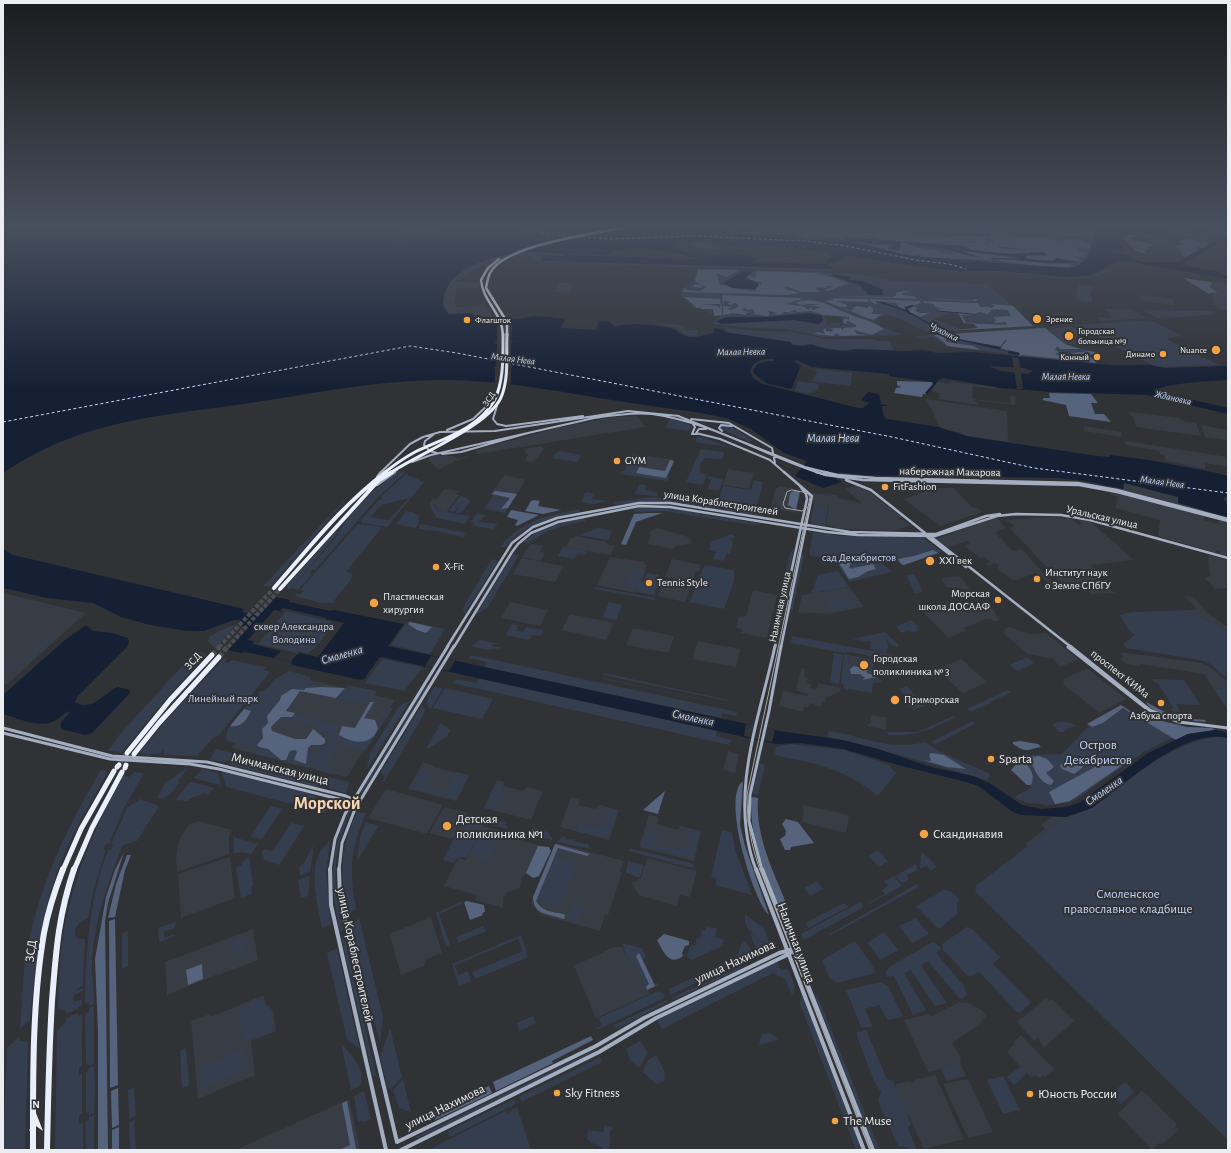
<!DOCTYPE html>
<html>
<head>
<meta charset="utf-8">
<style>
  body { margin:0 }
  #map { position:relative; width:1231px; height:1153px; overflow:hidden; background:#303236; font-family:"Alegreya Sans",sans-serif }
  canvas { display:block }
  .frame { position:absolute; inset:0; border:4px solid #ecedf0; pointer-events:none }
  .north { position:absolute; left:16px; top:1097px; width:40px; height:40px; -webkit-text-stroke:3px #303236; paint-order:stroke; rotate:0deg; font-size:11px; font-weight:700; line-height:16px; text-align:center; color:#ecedf0 }
  .north::after { content:''; display:block; margin:auto; width:14px; height:18px; background:#ecedf0; clip-path:polygon(50% 0,100% 100%,50% 72%,0 100%) }
</style>
</head>
<body>
<div id="map">
<canvas width="1231" height="1153"></canvas>
<div class="frame"></div>
<div class="north">N</div>
</div>
<script>
const context = document.querySelector('canvas').getContext('2d');
context.lineJoin = 'round';
function fill(path, color) {
  context.fillStyle = color;
  context.fill(path, 'evenodd');
}
function stroke(path, color, width, dash) {
  context.strokeStyle = color;
  context.lineWidth = width;
  context.lineCap = dash ? 'butt' : 'round';
  context.setLineDash(dash || []);
  context.stroke(path);
}
function drawText(font, color, halo, rows, align = 'center') {
  context.font = font + ' "Alegreya Sans",sans-serif';
  context.lineWidth = 4;
  context.setLineDash([]);
  context.textBaseline = 'middle';
  context.strokeStyle = halo;
  context.fillStyle = color;
  for (const [text, x, y, turn = 0] of rows) {
    context.save();
    context.translate(x, y);
    context.rotate((+turn || 0) * Math.PI / 180);
    context.textAlign = isNaN(turn) ? turn : align;
    if (halo) context.strokeText(text, 0, 0);
    context.fillText(text, 0, 0);
    context.restore();
  }
}
fill(new Path2D(`
  M 1183,278 L 1227,284 L 1226,279 L 1228,279 L 1228,310 L 1218,309 L 1213,301 L 1212,295 Z
  M 451,281 L 480,283 L 479,288 L 457,288 L 454,304 L 456,307 L 467,307 L 485,304 L 497,322 L 479,323 L 469,313 L 449,314 L 443,304 L 445,292 Z
  M 1140,295 L 1173,299 L 1174,305 L 1173,306 L 1163,303 L 1140,301 Z
  M 1104,309 L 1130,309 L 1147,318 L 1100,321 L 1096,317 L 1113,318 Z
  M 1142,310 L 1167,310 L 1174,317 L 1156,318 Z
  M 1070,326 L 1081,332 L 1080,333 L 1087,335 L 1076,337 L 1076,344 L 1065,344 L 1048,329 Z
  M 938,381 L 947,384 L 951,382 L 997,387 L 996,389 L 973,386 L 972,399 L 1010,403 L 1010,396 L 1015,396 L 1015,405 L 973,400 L 978,403 L 978,405 L 938,399 L 940,393 L 931,391 Z
  M 926,399 L 1007,411 L 1008,441 L 1021,444 L 966,436 L 962,433 L 941,429 Z
  M 1129,412 L 1180,418 L 1181,421 L 1196,423 L 1201,436 L 1136,427 L 1134,419 Z
  M 638,416 L 645,427 L 478,454 L 477,453 L 476,450 L 553,429 L 612,417 Z
  M 1201,425 L 1228,430 L 1228,440 L 1205,437 Z
  M 1084,426 L 1121,432 L 1122,437 L 1084,431 Z
  M 1126,441 L 1228,457 L 1228,467 L 1205,463 L 1205,469 L 1166,461 L 1164,455 L 1160,454 L 1160,451 L 1127,445 L 1125,444 Z
  M 542,446 L 544,449 L 534,462 L 525,461 L 528,454 L 525,453 L 526,449 Z
  M 476,454 L 455,461 L 438,470 L 429,460 L 430,457 L 436,455 L 453,456 L 457,459 Z
  M 632,454 L 675,460 L 667,478 L 624,472 Z
  M 728,469 L 754,473 L 749,489 L 723,485 Z
  M 504,475 L 526,480 L 505,513 L 484,509 L 493,495 L 490,495 Z
  M 1124,483 L 1179,497 L 1178,503 L 1204,510 L 1204,520 L 1218,524 L 1219,520 L 1228,522 L 1228,556 L 1220,554 L 1220,551 L 1216,550 L 1216,553 L 1158,536 L 1160,520 L 1115,508 L 1118,497 L 1111,495 L 1114,486 L 1123,489 Z
  M 857,485 L 871,493 L 902,517 L 897,519 L 903,520 L 911,525 L 893,531 L 848,529 L 836,528 L 826,524 L 829,506 L 814,504 L 813,493 L 836,495 L 838,496 L 836,498 L 862,503 L 845,489 Z
  M 780,486 L 799,490 L 790,493 L 788,504 L 790,508 L 796,510 L 796,513 L 776,509 L 774,511 L 771,508 L 775,489 Z
  M 923,488 L 954,488 L 973,508 L 978,508 L 982,512 L 940,526 L 904,499 L 924,492 Z
  M 445,489 L 459,491 L 456,494 L 459,495 L 446,513 L 439,511 L 433,503 Z
  M 994,517 L 998,519 L 1006,528 L 995,532 L 997,535 L 1013,551 L 1022,549 L 1058,589 L 1054,590 L 1043,578 L 1041,578 L 1042,580 L 1034,580 L 1032,578 L 1038,576 L 1036,573 L 1013,581 L 1000,571 L 998,567 L 999,565 L 995,563 L 990,565 L 986,564 L 990,562 L 984,557 L 980,558 L 966,547 L 965,545 L 970,544 L 967,541 L 947,547 L 936,539 Z
  M 1052,517 L 1072,519 L 1079,525 L 1083,525 L 1078,519 L 1091,522 L 1134,560 L 1091,565 L 1101,580 L 1062,584 L 1010,528 L 1015,526 L 1004,520 Z
  M 657,528 L 688,537 L 692,541 L 689,544 L 676,546 L 674,549 L 647,544 L 651,536 L 649,532 Z
  M 576,536 L 607,542 L 607,544 L 615,546 L 610,555 L 566,547 L 570,539 Z
  M 531,544 L 543,546 L 540,552 L 545,553 L 541,561 L 522,557 Z
  M 1209,555 L 1228,560 L 1228,588 L 1215,589 L 1205,578 L 1210,576 L 1208,562 Z
  M 610,557 L 645,562 L 644,564 L 647,565 L 636,593 L 597,585 Z
  M 522,558 L 564,566 L 555,582 L 513,574 Z
  M 672,559 L 701,565 L 699,572 L 696,571 L 692,583 L 665,577 Z
  M 959,576 L 964,581 L 970,590 L 946,587 L 942,578 Z
  M 665,579 L 692,584 L 685,602 L 658,596 Z
  M 1106,585 L 1115,593 L 1090,594 L 1084,586 Z
  M 849,587 L 864,607 L 827,614 L 798,612 L 802,595 Z
  M 753,590 L 777,595 L 767,638 L 741,633 L 742,629 L 736,628 L 739,617 L 746,616 Z
  M 3,593 L 86,613 L 7,684 L 3,683 Z
  M 1185,596 L 1194,597 L 1208,614 L 1228,627 L 1228,631 L 1214,621 L 1208,622 L 1191,610 L 1196,609 Z
  M 510,602 L 548,610 L 540,626 L 501,618 Z
  M 945,602 L 968,604 L 994,609 L 996,616 L 1000,620 L 994,622 L 991,619 L 986,619 L 964,628 L 965,631 L 949,638 L 923,612 L 947,609 Z
  M 570,614 L 614,623 L 606,640 L 562,630 Z
  M 1009,627 L 1029,634 L 1046,633 L 1078,659 L 1061,667 L 1052,659 L 1028,654 L 1003,633 L 1005,632 L 1003,630 Z
  M 633,628 L 674,636 L 669,653 L 626,645 Z
  M 698,641 L 740,649 L 736,667 L 692,659 Z
  M 1120,652 L 1201,663 L 1208,666 L 1228,682 L 1228,688 L 1214,689 L 1204,674 L 1140,664 L 1140,666 L 1127,664 L 1119,659 L 1123,658 Z
  M 849,655 L 875,660 L 873,675 L 867,673 L 868,668 L 848,663 Z
  M 961,659 L 987,682 L 963,693 L 937,670 Z
  M 801,668 L 805,669 L 804,677 L 808,678 L 807,683 L 811,684 L 811,688 L 817,689 L 818,683 L 841,688 L 840,691 L 826,698 L 825,703 L 823,702 L 820,707 L 811,703 L 809,704 L 808,707 L 804,707 L 803,712 L 779,706 L 783,691 L 808,696 L 808,694 L 796,690 Z
  M 1086,669 L 1088,669 L 1126,699 L 1101,712 L 1098,712 L 1063,684 L 1064,679 Z
  M 289,675 L 395,700 L 348,776 L 345,777 L 232,748 Z
  M 871,715 L 887,718 L 886,730 L 867,726 L 867,724 L 870,724 Z
  M 728,751 L 739,754 L 735,773 L 723,770 Z
  M 423,762 L 434,766 L 434,767 L 469,776 L 456,801 L 408,789 Z
  M 497,780 L 505,782 L 503,786 L 523,791 L 527,787 L 543,791 L 531,820 L 484,808 Z
  M 386,789 L 443,805 L 427,834 L 368,818 Z
  M 571,797 L 580,800 L 578,805 L 596,809 L 600,805 L 619,810 L 609,840 L 560,827 Z
  M 803,805 L 849,815 L 846,833 L 802,822 L 804,809 L 802,808 Z
  M 444,807 L 467,813 L 453,839 L 429,833 Z
  M 649,815 L 659,817 L 657,824 L 678,830 L 681,826 L 701,831 L 694,861 L 639,847 Z
  M 1053,816 L 1066,817 L 1028,847 L 1025,844 L 1045,829 L 1041,825 Z
  M 198,821 L 232,830 L 229,835 L 229,854 L 177,872 L 176,858 L 179,840 L 189,825 Z
  M 483,826 L 520,835 L 520,840 L 549,848 L 536,877 L 527,874 L 522,877 L 520,888 L 506,893 L 503,898 L 503,908 L 475,900 L 477,895 L 444,886 L 458,858 L 466,860 Z
  M 556,843 L 624,861 L 620,872 L 622,873 L 608,915 L 605,915 L 600,931 L 541,915 L 531,904 Z
  M 230,857 L 235,898 L 181,918 L 178,874 Z
  M 647,858 L 697,871 L 690,897 L 680,895 L 677,906 L 639,895 L 631,883 L 641,878 Z
  M 431,917 L 442,953 L 425,960 L 424,966 L 401,975 L 390,936 L 392,933 Z
  M 253,929 L 258,960 L 219,975 L 218,974 L 167,995 L 165,962 Z
  M 614,947 L 622,947 L 629,961 L 633,959 L 650,994 L 596,1018 L 574,966 Z
  M 264,995 L 265,1004 L 273,1010 L 276,1031 L 251,1041 L 255,1075 L 198,1099 L 191,1021 L 210,1014 L 210,1017 Z
  M 1046,998 L 1049,1001 L 1052,999 L 1074,1021 L 1044,1048 L 1038,1038 L 1034,1041 L 1017,1022 Z
  M 960,1002 L 970,1003 L 983,1011 L 986,1016 L 979,1025 L 952,1043 L 961,1058 L 960,1063 L 966,1076 L 947,1081 L 941,1069 L 930,1072 L 927,1070 L 904,1020 L 929,1014 L 930,1017 Z
  M 1021,1035 L 1054,1069 L 1045,1077 L 1043,1075 L 1039,1078 L 1035,1075 L 1031,1078 L 1007,1052 L 1015,1044 L 1013,1042 Z
  M 935,1075 L 964,1139 L 924,1149 L 908,1114 L 906,1114 L 894,1091 L 896,1084 L 910,1081 L 912,1083 L 914,1082 L 914,1080 Z
  M 968,1079 L 993,1132 L 968,1138 L 943,1084 Z
  M 1142,1090 L 1177,1124 L 1175,1127 L 1178,1130 L 1162,1145 L 1159,1143 L 1152,1150 L 1118,1114 Z
  M 349,1099 L 360,1150 L 235,1150 Z`), '#383c45');
fill(new Path2D(`
  M 394,227 L 448,227 C 434,240 410,235 394,227 Z
  M 733,227 L 1095,227 L 1098,229 C 1090,238 1096,242 1092,251 C 1087,261 1078,268 1067,268 L 912,257 L 846,241 L 809,240 L 786,234 L 731,234 L 729,230 Z
  M 1169,227 L 1205,228 L 1189,230 L 1193,233 L 1189,234 L 1210,231 L 1211,229 L 1206,227 L 1219,228 L 1228,234 L 1213,243 L 1159,229 Z
  M 1142,233 C 1153,235 1165,237 1173,241 L 1154,245 L 1147,241 L 1150,239 L 1138,235 Z
  M 692,241 C 699,242 720,245 725,246 L 721,247 L 722,251 L 708,250 L 706,249 L 693,246 L 691,243 L 684,242 Z
  M 1175,241 L 1177,242 L 1173,242 L 1181,252 L 1164,253 L 1150,249 L 1160,246 L 1176,250 L 1160,245 Z
  M 534,253 L 827,264 L 831,266 L 832,271 L 552,263 L 534,261 L 530,258 L 531,255 L 529,256 L 528,254 L 486,262 L 487,263 L 472,270 L 459,280 L 456,280 L 471,269 L 459,276 L 453,283 L 450,283 C 463,262 522,247 545,253 Z
  M 698,269 L 853,274 L 891,280 L 863,280 L 988,284 L 1033,325 L 977,329 L 974,324 L 964,323 L 960,315 L 949,313 L 934,319 L 962,330 C 951,330 937,333 927,331 C 910,327 895,309 877,318 L 878,320 L 872,322 L 902,335 L 823,337 L 786,329 L 752,328 L 714,324 L 712,323 L 720,316 L 714,315 L 713,312 L 709,314 L 709,310 L 694,308 L 692,304 L 681,296 L 682,289 L 694,281 ZM 824,315 L 841,316 L 844,326 L 840,326 L 839,323 L 830,323 L 831,325 L 827,326 Z
  M 1105,269 L 1113,271 C 1075,283 1059,278 1021,274 C 1007,272 995,272 981,271 C 1015,269 1049,279 1083,277 C 1092,276 1102,270 1108,271 Z
  M 558,283 L 573,283 L 570,293 L 555,292 Z
  M 1078,285 L 1093,287 L 1093,291 L 1090,291 L 1090,296 L 1092,296 L 1092,303 L 1075,300 Z
  M 1142,310 L 1211,311 L 1217,314 L 1168,318 L 1182,317 L 1175,317 L 1167,311 L 1160,311 L 1164,312 L 1162,312 Z
  M 1138,321 L 1154,322 L 1184,337 L 1177,336 L 1166,339 L 1219,365 L 1156,367 L 1073,325 Z
  M 656,323 L 683,325 L 685,330 L 698,330 L 697,334 L 700,335 L 688,336 L 675,328 Z
  M 1045,327 L 1065,344 L 1099,353 L 1089,355 L 1097,363 L 1018,357 L 1010,354 L 947,346 L 933,337 L 916,338 L 917,336 Z
  M 726,328 L 758,331 L 792,332 L 826,339 L 874,339 L 876,341 L 889,341 L 894,350 L 853,349 C 839,353 825,347 811,345 C 804,344 796,348 790,342 L 729,333 L 726,330 Z
  M 807,368 L 852,373 L 851,386 L 808,381 L 813,380 L 817,373 L 815,370 Z
  M 798,381 L 819,384 L 818,390 L 808,394 L 795,391 Z
  M 670,419 L 689,424 L 692,427 L 688,431 L 665,428 Z
  M 722,426 L 730,426 L 753,440 L 750,442 L 723,430 L 721,428 Z
  M 698,436 L 733,448 L 695,442 Z
  M 701,449 L 724,452 L 723,459 L 705,458 L 700,464 L 700,473 L 707,474 L 703,485 L 686,482 Z
  M 558,451 L 581,455 L 577,462 L 552,458 Z
  M 631,460 L 642,462 L 636,473 L 669,478 L 668,481 L 620,474 L 621,471 L 631,472 L 625,471 Z
  M 399,471 L 405,473 L 395,481 L 396,481 L 378,497 L 315,570 L 313,569 L 310,573 L 312,574 L 298,590 L 292,588 L 338,535 L 340,534 L 337,534 L 290,590 L 288,589 L 288,587 L 286,587 L 335,532 L 338,532 C 354,509 376,486 399,471 Z
  M 406,474 L 424,482 L 387,527 L 361,523 L 362,521 L 360,521 L 378,501 L 383,498 L 381,497 L 383,495 ZM 409,498 L 388,520 L 370,517 L 382,505 Z
  M 708,476 L 723,479 L 719,491 L 708,489 L 711,480 L 707,479 Z
  M 754,480 L 763,482 L 757,506 L 719,500 L 723,486 L 751,490 Z
  M 640,484 L 646,485 L 645,490 L 657,493 L 657,496 L 634,494 Z
  M 356,488 L 271,586 L 263,586 Z
  M 588,492 L 594,494 L 592,499 L 609,501 L 594,504 L 581,502 L 585,493 Z
  M 460,496 L 466,497 L 470,502 L 461,513 L 455,513 L 464,500 L 454,512 L 449,511 Z
  M 494,497 L 494,499 L 502,498 L 502,500 L 504,498 L 503,500 L 510,497 L 501,508 L 508,508 L 505,513 L 496,511 L 496,508 L 494,510 L 489,509 L 490,507 L 489,507 L 486,508 Z
  M 654,497 L 703,504 L 702,507 L 655,501 L 615,505 L 614,502 Z
  M 433,498 L 435,499 L 433,504 L 438,511 L 470,516 L 465,524 L 437,518 L 429,505 Z
  M 706,504 L 753,512 L 765,517 L 705,507 Z
  M 814,504 L 828,506 L 825,526 L 810,523 Z
  M 647,507 L 672,508 L 700,513 L 699,517 L 664,511 L 635,512 L 633,509 Z
  M 579,509 L 580,512 C 553,518 524,523 506,547 L 500,547 C 521,521 548,515 579,509 Z
  M 406,511 L 412,512 L 419,516 L 419,524 L 415,528 L 396,524 Z
  M 477,514 L 486,515 L 478,522 L 498,524 L 493,529 L 468,525 L 473,525 L 474,523 L 470,522 Z
  M 702,514 L 763,524 L 753,525 L 701,517 Z
  M 584,518 L 586,521 C 564,525 545,529 528,544 L 523,542 C 541,527 561,522 584,518 Z
  M 358,524 L 382,527 L 346,572 L 353,574 C 351,584 338,593 333,603 L 321,603 L 295,596 L 296,594 L 301,594 L 304,591 L 300,590 Z
  M 421,524 L 466,533 L 463,537 L 438,531 L 418,529 Z
  M 598,528 L 612,531 L 608,540 L 579,535 Z
  M 813,532 L 842,536 L 921,537 L 942,552 L 904,565 L 891,560 L 880,562 L 892,572 L 849,582 L 831,554 L 822,558 L 809,555 Z
  M 732,534 L 735,537 L 730,539 L 733,542 L 730,554 L 727,553 L 724,561 L 713,559 L 716,551 L 709,550 L 711,542 Z
  M 563,547 L 587,551 L 585,555 L 578,554 L 574,559 L 558,556 Z
  M 794,549 L 776,631 L 773,630 L 790,553 Z
  M 802,551 L 804,556 L 788,633 L 792,612 L 790,608 Z
  M 513,554 L 519,555 L 488,607 L 476,615 Z
  M 492,559 L 498,561 L 465,613 L 463,610 L 465,604 Z
  M 705,565 L 734,570 L 734,581 L 724,609 L 690,602 L 695,588 L 693,588 L 695,579 L 698,579 Z
  M 634,569 L 645,571 L 641,581 L 644,581 L 647,573 L 659,575 L 658,577 L 660,578 L 654,595 L 637,592 L 638,587 L 632,586 L 633,589 L 627,586 Z
  M 838,571 L 849,587 L 811,593 L 812,589 L 815,589 L 814,587 L 818,575 Z
  M 914,574 L 923,592 L 915,593 L 906,575 Z
  M 595,587 L 655,598 L 654,600 L 594,589 Z
  M 850,597 L 857,606 L 832,611 L 826,602 Z
  M 609,602 L 622,605 L 616,620 L 603,617 Z
  M 1191,610 L 1208,622 L 1214,621 L 1228,631 L 1228,679 L 1209,663 L 1200,660 L 1126,648 L 1123,644 L 1135,635 L 1129,631 L 1120,615 L 1132,612 Z
  M 286,611 L 332,622 L 329,626 L 332,627 L 314,649 L 312,649 L 308,654 L 299,651 L 297,653 L 258,644 Z
  M 911,620 L 918,626 L 916,628 L 919,630 L 912,633 L 909,630 L 902,633 L 896,627 Z
  M 408,621 L 445,629 L 430,654 L 391,645 Z
  M 512,624 L 518,625 L 516,631 L 523,632 L 526,627 L 544,630 L 541,636 L 532,635 L 529,640 L 506,635 Z
  M 230,626 L 235,626 L 215,648 L 208,641 L 210,636 Z
  M 885,632 L 898,644 L 898,647 L 890,645 L 884,633 L 888,645 L 887,653 L 870,649 L 871,642 L 852,639 Z
  M 51,634 L 56,635 L 14,671 L 7,672 L 14,666 L 10,665 L 3,671 L 3,661 L 16,665 Z
  M 792,636 L 900,656 L 899,658 L 894,662 L 852,652 L 843,653 L 791,643 Z
  M 480,640 L 500,644 L 492,644 L 491,646 L 503,648 L 487,650 L 471,646 Z
  M 195,652 L 203,652 L 202,653 L 207,654 L 165,700 L 122,752 L 108,751 L 120,734 Z
  M 834,653 L 843,655 L 839,684 L 830,682 Z
  M 844,654 L 849,655 L 848,663 L 868,668 L 868,673 L 873,675 L 874,669 L 878,669 L 877,677 L 881,680 L 881,682 L 873,683 L 872,693 L 849,689 L 846,690 L 843,687 L 844,685 L 841,684 Z
  M 471,655 L 737,712 L 736,716 L 722,713 L 721,718 L 484,667 L 487,662 L 469,658 Z
  M 1027,657 L 1034,663 L 1018,671 L 1010,665 Z
  M 224,658 L 227,659 L 225,662 L 228,663 L 232,660 L 266,667 L 264,670 L 270,672 L 218,736 L 214,737 L 197,756 L 164,755 L 164,748 L 161,753 L 148,755 L 140,752 L 169,717 Z
  M 382,659 L 417,666 L 422,668 L 404,691 L 365,683 Z
  M 289,671 L 311,677 L 308,684 L 313,685 L 312,688 L 306,688 L 304,690 L 291,689 L 281,696 L 268,723 L 259,747 L 268,749 L 281,760 L 294,750 L 297,752 L 294,760 L 306,764 L 307,751 L 319,752 L 315,759 L 309,760 L 313,762 L 309,768 L 255,754 L 253,746 L 248,747 L 226,740 L 227,730 L 230,726 L 244,722 L 250,714 L 244,709 L 259,694 L 258,692 L 266,690 L 275,679 Z
  M 604,673 L 728,700 L 728,701 L 603,675 Z
  M 479,678 L 717,730 L 716,736 L 731,740 L 729,745 L 453,683 L 456,679 L 476,683 Z
  M 602,678 L 750,709 L 602,679 Z
  M 1152,679 L 1184,680 L 1200,705 L 1176,704 L 1183,718 L 1170,709 L 1174,709 L 1158,683 L 1154,682 Z
  M 349,685 L 376,691 L 376,693 L 365,703 L 336,698 Z
  M 426,685 L 428,686 L 362,793 L 360,793 Z
  M 907,686 L 920,701 L 926,705 L 914,710 L 908,705 L 912,703 L 899,689 Z
  M 434,687 L 443,688 L 430,710 L 426,702 Z
  M 445,688 L 493,699 L 482,719 L 433,708 Z
  M 1228,688 L 1228,711 L 1214,689 Z
  M 1007,690 L 1011,692 L 971,712 L 967,709 Z
  M 410,701 L 373,760 L 367,769 L 370,753 L 398,708 L 404,703 Z
  M 422,705 L 425,710 L 423,716 L 384,782 L 382,781 L 385,776 L 380,773 Z
  M 390,708 L 393,708 L 366,750 L 338,747 L 340,741 L 336,740 L 339,735 L 344,738 L 377,732 L 378,728 L 375,720 L 382,722 Z
  M 1123,708 L 1173,738 L 1145,751 L 1075,800 L 1067,803 L 1045,806 L 1044,804 L 1027,803 L 1016,798 L 1016,796 L 1031,788 L 1034,790 L 1018,770 L 1023,761 L 1020,759 L 1026,755 L 1062,754 L 1089,726 L 1092,727 L 1103,723 Z
  M 294,714 L 312,718 L 315,730 L 311,731 L 312,727 L 310,724 L 279,718 L 291,717 Z
  M 953,716 L 955,718 C 932,729 914,737 888,735 L 888,732 L 917,732 Z
  M 316,718 L 326,723 L 339,725 L 333,739 L 317,730 L 315,721 Z
  M 972,721 L 975,724 L 934,745 L 931,742 Z
  M 1063,722 L 1071,723 L 1076,726 L 1066,729 L 1065,732 L 1059,732 L 1053,725 L 1054,723 Z
  M 441,723 L 450,730 L 447,736 L 428,749 L 426,748 Z
  M 829,731 C 866,737 887,751 926,742 L 939,751 L 990,774 L 987,780 L 878,749 L 829,737 L 827,736 Z
  M 1221,736 L 1228,738 L 1228,1140 L 975,891 L 977,885 L 1066,817 L 1077,814 C 1119,786 1171,741 1221,736 Z
  M 334,742 L 338,744 L 326,766 L 333,770 L 331,774 L 313,769 C 314,760 325,745 334,742 Z
  M 790,744 L 844,750 L 889,765 L 896,773 L 878,796 C 846,769 816,764 776,755 L 775,753 L 776,747 Z
  M 216,749 L 241,755 L 224,762 L 210,760 Z
  M 249,757 L 319,775 L 322,779 L 325,787 L 312,786 L 228,764 L 243,758 Z
  M 760,763 L 765,765 L 758,796 L 752,793 Z
  M 187,768 L 178,782 L 179,783 C 172,792 169,800 157,798 L 165,783 Z
  M 203,769 L 218,773 L 221,785 L 193,778 Z
  M 101,770 L 108,771 C 90,804 70,837 57,872 C 40,920 35,969 30,1020 L 20,1029 C 22,1007 22,984 25,962 C 37,890 64,832 101,770 Z
  M 419,771 L 432,774 L 425,787 L 446,792 L 456,772 L 469,775 L 457,800 L 410,788 Z
  M 135,772 L 144,773 L 124,808 L 109,844 L 106,844 L 103,850 L 106,850 L 94,888 L 88,918 C 80,922 73,927 75,936 L 79,939 L 85,939 L 83,986 L 76,989 L 76,991 L 83,988 L 83,991 L 74,995 L 74,1002 L 82,999 L 82,1005 L 78,1007 L 78,1009 L 66,1014 L 66,1011 L 58,1009 C 59,982 59,956 64,930 C 74,875 96,825 123,776 L 129,777 Z
  M 224,772 L 307,793 L 318,797 L 296,805 L 226,787 L 222,773 Z
  M 328,777 L 349,782 L 346,793 L 329,788 L 326,778 Z
  M 498,781 L 504,782 L 502,786 L 505,787 L 496,807 L 500,808 L 499,811 L 485,808 Z
  M 190,782 L 192,782 L 214,788 L 207,795 L 205,793 L 189,799 L 188,801 L 175,800 Z
  M 140,799 L 157,805 L 158,808 L 137,841 L 123,845 C 108,881 95,919 92,958 C 91,973 94,989 94,1004 L 89,1006 L 89,1002 L 85,1004 C 86,951 89,899 108,850 L 111,850 L 113,844 L 111,844 L 127,808 Z
  M 322,799 L 340,802 L 325,813 L 303,807 Z
  M 271,806 L 282,809 L 262,839 L 250,837 Z
  M 607,808 L 617,810 L 607,839 L 576,831 L 579,824 L 599,829 Z
  M 349,810 L 351,810 C 331,853 333,887 343,931 L 340,932 C 331,887 328,853 349,810 Z
  M 357,812 L 366,813 C 350,852 349,868 356,909 L 349,914 C 339,878 340,847 357,812 Z
  M 483,815 L 486,816 L 485,819 L 494,821 L 495,819 L 495,821 L 505,822 L 508,829 L 478,822 L 475,818 Z
  M 464,820 L 483,825 L 467,857 L 457,858 L 454,863 L 443,860 Z
  M 366,822 L 378,826 L 357,861 L 360,837 Z
  M 291,823 L 304,826 L 279,865 L 264,860 L 262,851 L 264,849 L 273,851 Z
  M 484,828 L 500,832 L 487,861 L 471,856 Z
  M 532,828 L 548,832 L 553,840 L 529,835 Z
  M 686,828 L 700,832 L 693,859 L 641,846 L 647,829 L 659,831 L 655,844 L 679,850 L 681,845 L 689,847 L 692,836 L 684,834 Z
  M 722,830 L 732,832 L 735,849 L 752,895 L 715,885 L 717,878 L 711,877 Z
  M 563,836 L 566,837 L 566,839 L 572,840 L 573,839 L 575,839 L 574,841 L 585,844 L 588,843 L 590,849 L 557,842 Z
  M 233,837 L 258,844 L 251,854 L 242,852 L 234,853 Z
  M 330,840 L 326,872 L 331,925 L 322,928 C 318,908 310,876 318,856 C 320,850 326,845 330,840 Z
  M 314,845 L 310,872 L 300,875 L 299,867 L 303,864 Z
  M 629,848 L 694,864 L 693,868 L 671,863 L 672,860 L 671,862 L 629,851 Z
  M 878,850 L 888,861 L 879,867 L 869,856 Z
  M 921,851 L 936,866 L 936,867 L 931,870 L 926,866 L 920,869 Z
  M 249,857 L 253,885 L 251,888 L 252,894 L 241,898 L 236,868 L 242,865 L 243,861 Z
  M 555,857 L 576,862 L 560,907 L 537,900 Z
  M 628,861 L 644,865 L 640,878 L 626,873 Z
  M 916,864 L 917,870 L 907,875 L 909,879 L 902,883 L 895,876 Z
  M 310,876 L 308,896 L 301,898 L 298,880 Z
  M 894,876 L 902,886 L 869,904 L 868,903 L 885,894 L 882,890 L 888,886 L 884,881 Z
  M 817,881 L 823,889 L 810,896 L 804,888 Z
  M 917,884 L 919,885 L 917,888 L 831,935 L 828,935 Z
  M 944,890 L 951,891 L 960,900 L 957,903 L 957,914 L 939,929 L 916,906 Z
  M 462,901 L 462,904 L 439,914 L 450,945 L 446,946 L 436,913 Z
  M 574,901 L 584,903 L 577,923 L 567,920 Z
  M 860,902 L 864,907 L 804,940 L 801,934 Z
  M 844,903 L 848,907 L 801,932 L 808,927 L 806,924 L 809,921 Z
  M 745,914 L 764,928 L 770,945 C 757,941 742,927 745,914 Z
  M 359,918 L 383,1017 L 380,1043 L 369,1002 L 352,926 Z
  M 916,918 L 929,934 L 912,943 L 899,926 Z
  M 176,922 L 175,928 L 164,932 L 164,938 L 175,934 L 175,936 L 159,942 L 158,928 Z
  M 707,925 L 710,927 L 709,935 L 711,927 L 717,929 L 715,937 L 724,940 L 722,946 L 692,960 L 687,957 L 690,946 L 695,945 L 697,938 L 700,939 L 702,930 L 706,930 Z
  M 483,926 L 486,931 L 458,943 L 457,937 Z
  M 967,927 L 972,929 L 1000,957 L 993,964 L 1031,1002 L 1020,1013 L 1016,1011 L 980,973 L 978,972 L 969,977 L 943,950 L 942,944 Z
  M 128,931 L 128,966 L 122,969 L 122,933 Z
  M 884,932 L 898,950 L 881,960 L 867,943 Z
  M 750,933 L 770,948 L 758,954 Z
  M 344,935 L 376,1075 L 373,1076 L 341,936 Z
  M 521,935 L 528,957 L 475,979 L 472,972 L 523,951 L 518,939 L 455,965 L 458,975 L 468,971 L 471,981 L 459,986 L 452,964 Z
  M 243,937 L 245,953 L 235,957 L 233,941 Z
  M 745,941 L 755,955 L 741,962 L 737,956 L 741,945 Z
  M 855,941 L 874,968 L 875,973 L 837,983 L 829,978 L 822,960 Z
  M 933,942 L 942,948 L 936,953 L 964,986 L 967,995 L 962,999 L 959,998 L 928,961 L 921,965 L 947,1003 L 935,1006 L 911,970 L 904,973 L 926,1010 L 913,1015 L 894,976 L 886,977 L 886,971 L 891,966 Z
  M 622,943 L 642,948 L 646,956 L 643,959 L 655,984 L 658,983 L 659,985 L 647,991 L 633,961 L 629,962 Z
  M 337,948 L 360,1049 L 347,1040 L 327,953 Z
  M 736,957 L 739,963 L 670,995 L 669,989 Z
  M 777,962 L 781,970 L 788,969 C 791,977 798,987 792,995 L 786,980 L 773,973 L 662,1029 L 657,1020 Z
  M 741,966 L 742,968 L 673,1000 L 671,998 Z
  M 881,982 L 888,986 L 903,1017 L 888,1020 L 879,1005 L 865,1009 L 872,1025 L 871,1027 L 861,1027 L 846,990 Z
  M 658,991 L 664,994 L 666,997 L 597,1030 L 596,1028 L 602,1025 L 599,1018 Z
  M 814,993 L 818,997 L 880,1150 L 875,1150 Z
  M 801,996 L 803,996 L 862,1150 L 856,1150 L 800,1004 Z
  M 263,998 L 264,1005 L 271,1011 L 274,1030 L 244,1041 L 239,1008 Z
  M 667,1000 L 668,1002 L 617,1029 L 614,1025 Z
  M 94,1006 L 94,1064 L 89,1066 L 88,1063 L 86,1064 L 85,1013 L 89,1012 L 89,1008 Z
  M 78,1013 L 78,1016 L 82,1014 L 82,1066 L 79,1067 L 79,1075 L 82,1074 L 82,1114 L 79,1115 L 79,1124 L 83,1123 L 83,1150 L 55,1150 L 57,1031 L 66,1022 L 66,1018 Z
  M 533,1016 L 536,1023 L 519,1031 L 517,1023 Z
  M 390,1028 L 402,1077 L 390,1090 L 387,1085 L 380,1057 Z
  M 866,1030 L 887,1079 L 893,1081 L 911,1124 L 908,1128 L 917,1150 L 910,1150 L 907,1147 L 898,1146 L 878,1101 L 881,1092 L 875,1083 L 857,1037 L 857,1032 Z
  M 769,1033 L 776,1037 L 778,1040 L 759,1045 L 762,1034 Z
  M 19,1037 L 19,1041 L 28,1042 L 25,1150 L 3,1150 L 7,1048 Z
  M 640,1041 L 648,1053 L 639,1068 L 630,1060 L 626,1049 Z
  M 341,1043 C 350,1054 369,1072 359,1086 L 351,1090 Z
  M 186,1048 L 189,1085 L 182,1088 L 180,1051 Z
  M 244,1049 L 246,1070 L 201,1088 L 199,1067 Z
  M 596,1049 L 597,1052 L 417,1139 L 416,1137 Z
  M 656,1055 L 664,1071 L 665,1078 L 663,1082 L 656,1084 L 643,1072 L 648,1060 Z
  M 600,1057 L 602,1062 L 521,1102 L 520,1096 Z
  M 959,1064 L 964,1075 L 947,1080 L 941,1068 Z
  M 94,1066 L 95,1088 L 94,1113 L 89,1115 L 89,1112 L 86,1113 L 86,1073 L 88,1071 L 89,1068 Z
  M 1021,1066 L 1027,1073 L 1018,1081 L 1015,1077 L 1018,1082 L 1014,1085 L 1007,1077 Z
  M 1003,1076 L 1020,1110 L 1003,1114 L 987,1080 Z
  M 403,1079 L 411,1112 L 399,1108 L 393,1090 Z
  M 1125,1082 L 1134,1092 L 1121,1104 L 1111,1094 Z
  M 134,1088 L 136,1116 L 129,1119 L 128,1090 Z
  M 364,1091 L 371,1119 L 365,1122 L 358,1121 L 354,1096 Z
  M 513,1100 L 516,1104 L 450,1137 L 448,1131 Z
  M 517,1107 L 531,1150 L 428,1150 L 506,1111 L 507,1115 L 510,1113 L 512,1110 Z
  M 94,1115 L 94,1150 L 86,1150 L 86,1122 L 89,1120 L 89,1117 Z
  M 134,1120 L 136,1150 L 130,1150 L 129,1123 Z
  M 605,1125 L 613,1128 L 610,1131 L 610,1147 L 606,1150 L 587,1140 L 588,1130 L 603,1132 Z`), '#353e4f');
fill(new Path2D(`
  M 807,227 L 838,229 L 842,235 L 877,237 C 868,241 853,236 842,237 L 847,240 L 846,241 L 831,237 L 803,236 L 794,232 C 785,236 746,235 737,232 C 748,233 758,229 769,231 L 762,233 L 783,232 L 784,230 L 781,230 L 784,229 Z
  M 849,227 L 977,229 L 992,227 L 994,231 L 1001,231 L 1003,229 L 997,227 L 1003,227 L 1006,231 L 1014,234 L 1013,236 L 1018,237 L 1053,239 L 1059,241 L 1075,238 L 1092,246 L 1092,249 L 1078,247 L 1081,248 L 1076,250 L 1080,252 L 1084,251 L 1085,253 L 1083,257 L 1073,256 L 1079,259 L 1080,262 L 1056,258 L 1053,261 L 1028,259 L 1025,256 L 1047,256 L 1042,252 L 1014,254 L 987,252 L 972,250 L 964,246 L 882,240 L 875,236 L 844,235 L 840,229 ZM 969,230 L 976,232 L 978,235 L 989,235 L 986,233 L 996,236 L 952,235 L 949,238 L 944,236 L 939,237 L 932,235 L 908,235 L 914,233 L 971,233 Z
  M 1059,228 L 1069,232 L 1078,231 L 1076,229 L 1097,230 L 1088,237 L 1056,235 L 1059,229 L 1035,232 L 1016,230 Z
  M 1134,234 L 1138,236 L 1131,237 L 1129,239 L 1154,245 L 1146,250 L 1138,249 L 1146,251 L 1145,254 L 1136,251 L 1124,239 L 1125,236 Z
  M 1188,238 L 1208,243 L 1209,244 L 1186,257 L 1181,255 L 1183,254 L 1175,245 L 1181,245 L 1179,241 Z
  M 849,240 L 896,245 L 889,247 L 888,249 L 899,251 L 901,243 C 907,242 911,245 916,247 C 927,250 932,248 944,253 L 941,254 L 953,255 L 952,254 L 955,253 L 950,250 L 972,257 L 982,257 L 962,253 L 959,250 L 1026,259 L 987,258 L 994,260 L 992,260 L 920,257 L 921,255 L 916,255 L 915,256 L 912,256 L 913,255 L 905,254 L 906,253 L 900,252 L 902,253 L 901,254 L 879,247 L 848,242 Z
  M 995,259 L 1036,261 L 1051,264 L 1064,262 L 1075,263 L 1064,263 L 1073,265 L 1072,267 C 1060,268 1005,264 995,259 Z
  M 698,269 L 739,270 L 727,277 L 717,273 L 719,284 L 737,289 L 755,291 L 759,284 L 755,281 L 762,285 L 761,282 L 748,279 L 751,278 L 746,277 L 749,275 L 755,278 L 757,271 L 825,273 L 814,274 L 824,275 L 849,283 L 828,291 L 825,290 L 833,286 L 826,286 L 827,288 L 817,287 L 816,290 L 820,289 L 818,290 L 821,292 L 801,292 L 786,286 L 784,288 L 799,293 L 788,295 L 682,292 L 684,288 L 687,289 L 685,290 L 700,291 L 706,287 L 702,285 L 701,288 L 692,287 L 695,284 L 700,285 L 695,281 Z
  M 1183,278 L 1210,282 L 1212,284 L 1209,287 L 1218,293 L 1211,292 L 1209,294 Z
  M 904,291 L 911,292 L 902,293 L 903,295 L 914,296 L 917,299 L 975,300 L 973,299 L 983,299 L 977,299 L 977,301 L 832,296 L 893,297 L 896,295 L 896,293 Z
  M 722,295 L 800,298 L 802,299 L 786,304 L 802,306 L 809,310 L 810,307 L 813,310 L 821,307 L 806,305 L 820,305 C 810,302 802,307 795,303 C 816,294 836,310 856,317 C 867,320 875,323 884,329 L 872,335 L 854,330 L 857,334 L 869,335 L 867,335 L 840,336 L 837,333 L 833,336 L 815,334 L 817,332 L 825,334 L 823,330 L 826,328 L 826,331 L 834,332 L 831,330 L 834,330 L 833,329 L 828,328 L 841,328 L 842,330 L 844,328 L 856,327 L 856,325 L 848,321 L 846,321 L 847,324 L 844,323 L 843,320 L 846,318 L 849,320 L 849,317 L 824,315 L 811,311 L 797,312 L 795,310 L 790,311 L 795,313 L 784,312 L 782,314 L 771,315 L 777,313 L 768,311 L 770,314 L 768,316 L 752,314 L 755,313 L 753,309 L 747,310 L 746,308 L 742,309 L 744,311 L 753,312 L 746,313 L 746,315 L 733,313 L 723,315 L 723,306 L 732,307 L 727,309 L 732,310 L 739,306 L 735,303 L 730,305 L 727,303 L 732,302 L 724,301 L 723,306 Z
  M 684,297 L 721,299 L 720,300 L 720,304 L 701,304 L 717,306 L 720,308 L 721,300 L 722,315 L 714,316 L 713,309 L 701,309 L 700,307 L 697,308 Z
  M 833,298 L 868,299 L 869,302 L 837,301 L 847,305 L 847,307 L 841,307 L 852,311 L 854,307 L 858,306 L 867,308 L 869,306 L 873,308 L 873,312 L 870,314 L 882,314 L 873,320 L 825,301 L 833,300 Z
  M 869,299 L 920,301 L 921,303 L 912,306 L 918,308 L 915,310 L 919,313 L 930,313 L 920,317 L 899,307 L 896,303 L 875,301 L 878,305 L 871,302 Z
  M 922,301 L 978,303 L 980,307 L 989,307 L 995,310 L 990,310 L 991,312 L 988,313 L 989,315 L 981,312 L 972,314 L 972,315 L 962,315 L 966,323 L 1007,325 L 1006,322 L 994,323 L 996,320 L 993,317 L 1011,316 L 1008,310 L 993,309 L 992,307 L 995,306 L 990,304 L 1013,306 L 1033,326 L 944,331 L 978,328 L 974,324 L 964,323 L 958,313 L 939,311 L 937,310 L 941,309 L 951,311 L 935,307 L 933,304 L 924,303 Z
  M 1045,328 L 1065,344 L 1080,349 L 1060,349 L 1057,346 L 1055,350 L 1059,352 L 1055,354 L 1066,358 L 1075,356 L 1072,353 L 1090,351 L 1098,353 L 1089,355 L 1096,363 L 1023,355 L 1019,356 L 1017,356 L 1020,354 L 1000,348 L 1001,347 L 958,339 L 950,334 Z
  M 934,335 L 942,335 L 950,339 L 945,339 L 947,342 L 974,346 L 980,350 L 947,346 L 944,342 Z
  M 897,381 L 932,382 L 933,384 L 926,393 L 927,394 L 923,394 L 922,397 L 894,393 L 896,388 L 901,387 L 897,385 Z
  M 1049,393 L 1091,394 L 1098,403 L 1091,403 L 1095,414 L 1104,414 L 1111,422 L 1069,416 L 1066,405 L 1042,400 L 1044,398 L 1050,398 Z
  M 670,460 L 674,461 L 666,478 L 636,473 L 639,467 L 665,471 Z
  M 495,491 L 496,491 L 517,494 L 508,508 L 501,509 L 510,498 L 492,494 Z
  M 794,491 L 800,491 L 796,510 L 788,505 L 790,493 Z
  M 534,500 L 540,501 L 538,506 L 561,510 L 543,514 L 525,511 L 531,501 Z
  M 511,510 L 539,515 L 517,526 L 515,525 L 518,520 L 507,517 Z
  M 649,513 L 662,513 L 636,522 L 626,545 L 621,544 L 634,514 Z
  M 933,550 L 938,553 L 904,565 L 901,564 L 904,561 L 901,564 L 898,559 L 914,556 Z
  M 846,559 L 851,562 L 849,568 L 853,569 L 858,577 L 849,579 L 837,560 Z
  M 873,564 L 876,569 L 868,571 L 858,577 L 853,568 Z
  M 410,622 L 432,627 L 426,633 L 417,630 L 408,624 Z
  M 854,666 L 867,669 L 867,673 L 873,675 L 874,669 L 877,669 L 876,677 L 862,680 L 865,678 L 860,674 L 851,674 L 850,669 Z
  M 321,687 L 345,688 L 336,698 L 300,691 L 286,711 L 295,713 L 292,717 L 281,717 L 271,727 L 272,731 L 295,739 L 306,739 L 313,729 L 325,739 L 325,743 L 321,745 L 311,745 L 308,748 L 306,764 L 294,760 L 297,752 L 295,750 L 290,751 L 286,760 L 281,760 L 268,749 L 259,747 L 257,745 L 263,738 L 262,729 L 268,723 L 267,716 L 280,700 L 281,696 L 292,689 L 304,690 L 306,688 Z
  M 370,702 L 374,702 L 364,718 L 375,720 L 378,728 C 372,747 352,743 339,735 L 342,726 L 355,728 Z
  M 1146,702 L 1165,712 L 1172,712 L 1183,718 L 1205,720 L 1206,722 C 1190,721 1153,717 1146,702 Z
  M 1121,705 L 1144,720 L 1144,721 L 1123,708 L 1103,723 L 1092,727 L 1087,724 Z
  M 244,709 L 251,711 C 247,720 241,728 230,726 Z
  M 1150,718 L 1187,727 L 1212,728 L 1215,730 L 1188,734 L 1176,740 L 1146,722 Z
  M 1020,741 L 1038,744 L 1041,747 C 1026,750 1027,753 1013,744 L 1013,742 Z
  M 932,753 L 944,755 L 966,769 L 947,767 L 923,760 L 931,761 L 929,754 Z
  M 1039,756 L 1047,759 L 1054,767 L 1046,773 L 1054,781 L 1051,785 C 1040,783 1032,767 1030,757 Z
  M 1115,756 L 1124,762 L 1124,764 L 1070,801 L 1055,804 L 1049,792 Z
  M 1023,760 C 1030,768 1036,775 1031,785 L 1027,785 L 1011,770 L 1019,761 Z
  M 1075,760 L 1082,764 L 1083,767 L 1074,774 L 1062,769 L 1060,766 L 1064,761 Z
  M 743,781 L 740,825 L 745,846 L 769,915 C 753,900 721,796 743,781 Z
  M 665,791 L 658,814 L 643,810 Z
  M 753,797 L 758,798 C 755,838 775,874 789,910 L 780,912 C 765,872 750,842 751,798 Z
  M 786,819 L 798,822 L 814,843 L 791,847 L 790,850 L 785,850 L 780,839 L 785,836 L 786,831 L 782,824 Z
  M 555,844 L 590,854 L 587,856 L 558,848 L 536,901 C 544,913 551,911 563,914 L 565,915 L 564,919 C 551,914 533,916 533,897 Z
  M 538,846 L 549,847 L 551,851 L 539,876 L 533,878 L 526,873 Z
  M 124,852 L 108,903 L 105,922 L 108,1150 L 98,1150 L 98,1031 L 95,959 L 106,897 L 115,870 Z
  M 127,855 L 131,855 L 125,870 L 115,917 L 108,918 L 116,884 Z
  M 467,901 L 484,905 L 485,912 L 482,913 L 483,915 L 470,920 L 464,902 Z
  M 115,919 L 118,1085 L 110,1088 L 109,921 Z
  M 664,934 L 689,941 L 689,945 L 685,946 L 682,953 L 683,956 C 669,967 663,951 657,940 Z
  M 639,953 L 655,986 L 647,990 L 646,987 L 649,984 L 636,956 Z
  M 202,964 L 203,979 L 188,985 L 186,970 Z
  M 591,1036 L 593,1040 L 552,1061 L 553,1063 L 496,1091 L 493,1082 Z
  M 489,1086 L 492,1093 L 435,1120 L 433,1113 Z
  M 118,1088 L 119,1125 L 112,1128 L 111,1091 Z
  M 347,1101 L 356,1149 L 355,1150 L 340,1150 L 350,1145 L 342,1103 Z
  M 119,1127 L 119,1150 L 112,1150 L 112,1130 Z`), '#56637c');
fill(new Path2D(`
  M 3,227 L 294,227 L 298,229 L 306,227 L 367,227 L 404,237 L 394,241 C 397,245 405,244 408,240 L 406,239 L 410,237 L 451,237 L 515,227 L 622,227 L 626,231 L 632,232 L 669,230 L 679,227 L 733,227 L 729,231 L 734,234 L 787,234 L 809,240 L 843,241 L 847,240 L 842,238 C 853,235 867,241 877,237 L 842,235 L 838,229 L 825,227 L 849,227 L 840,229 L 844,235 L 875,236 L 882,240 L 964,246 L 972,250 L 985,252 L 1014,254 L 1042,252 L 1048,255 L 1025,255 L 1025,257 L 1028,259 L 1051,261 L 1055,260 L 1056,258 L 1077,262 C 1050,266 1021,259 993,259 L 991,258 L 1026,259 L 958,250 L 976,256 L 971,256 L 940,248 L 912,245 L 901,241 L 899,251 L 888,248 L 896,245 L 894,244 L 881,245 L 848,241 L 910,256 L 1067,268 L 1076,267 L 1081,264 L 1080,263 C 1093,260 1090,238 1098,229 L 1095,227 L 1156,227 L 1123,230 L 1118,240 L 1125,252 L 1112,251 L 1113,253 L 1130,256 L 1135,260 L 1146,262 L 1179,262 L 1228,234 L 1228,237 L 1181,265 L 1217,271 L 1220,274 L 1228,276 L 1228,279 L 1125,261 L 1117,262 L 1091,275 L 1071,277 L 999,271 L 964,271 L 936,269 L 846,256 L 836,263 L 825,263 L 832,255 L 826,252 L 749,244 L 735,246 L 692,241 L 676,243 L 674,246 L 682,251 L 706,257 L 725,253 L 749,256 L 761,260 L 754,260 L 755,262 L 827,264 L 831,266 L 832,269 L 541,261 L 543,255 L 563,256 L 564,254 C 533,246 457,257 445,292 C 442,301 442,308 449,314 L 471,313 C 480,322 484,326 496,325 L 497,322 L 534,316 L 610,322 L 615,327 C 627,322 657,325 670,328 C 677,330 682,336 690,337 C 698,338 706,334 714,333 L 714,328 L 722,329 L 725,332 L 790,342 L 793,345 L 803,346 L 810,344 L 826,349 L 846,351 L 857,349 L 904,351 L 924,350 L 937,353 L 973,352 L 1110,365 L 1151,365 L 1164,368 L 1228,366 L 1228,380 C 1214,381 1163,383 1155,391 L 1228,408 L 1228,414 L 1146,395 L 1052,392 L 1000,388 L 943,378 L 938,381 L 927,394 L 925,393 L 933,384 L 932,382 L 889,376 L 889,374 L 812,367 L 797,360 L 794,361 L 801,366 L 791,389 L 766,383 L 754,374 L 753,370 C 758,361 766,361 774,361 L 774,359 C 765,358 752,361 750,371 L 753,378 L 763,384 L 858,408 L 863,408 L 869,403 L 861,400 L 868,392 L 879,394 L 881,404 L 887,405 L 887,406 L 882,406 L 883,415 L 887,419 L 939,427 L 966,436 L 1097,456 L 1110,457 L 1110,455 L 1149,460 L 1217,473 L 1228,476 L 1228,497 L 1225,497 L 1224,500 L 1228,505 L 1228,517 L 1178,503 L 1178,497 L 1124,483 L 1123,489 L 1086,481 L 1056,478 L 863,475 L 839,472 L 836,479 L 842,482 L 823,488 L 795,476 L 807,461 L 784,453 L 751,429 L 729,419 C 695,410 659,408 625,402 C 565,393 505,380 444,380 C 375,380 305,395 237,405 C 149,417 79,422 3,473 ZM 635,248 L 669,251 L 700,259 L 750,261 L 567,255 L 569,253 L 606,255 L 619,250 ZM 989,366 L 1024,368 L 1033,371 L 1029,374 L 1000,371 Z
  M 760,227 L 807,227 C 796,229 741,234 735,230 Z
  M 750,271 L 752,273 L 745,278 L 759,284 L 756,289 L 733,288 L 723,283 L 742,272 Z
  M 832,274 L 851,277 L 849,280 C 854,281 857,280 862,281 C 869,283 875,287 882,289 L 883,295 L 869,295 L 859,285 L 833,276 Z
  M 877,302 L 882,302 L 906,310 L 958,339 L 1001,347 L 1000,349 L 1014,353 L 953,339 L 918,318 L 902,310 Z
  M 810,313 L 822,316 L 823,321 L 818,324 L 794,320 L 721,324 L 716,321 L 727,317 L 768,317 Z
  M 3,549 L 13,555 L 244,609 L 242,612 L 259,616 L 276,597 L 290,600 L 289,602 L 331,611 L 334,610 L 404,624 L 388,646 L 779,731 L 843,740 L 878,749 L 931,767 L 973,776 L 991,784 L 1022,805 L 1041,809 L 1066,807 L 1079,803 L 1148,753 L 1188,734 L 1215,730 L 1228,733 L 1228,738 C 1182,728 1128,783 1092,808 L 1066,817 L 1021,815 L 1013,812 L 978,786 L 966,782 L 902,766 L 843,749 L 801,743 L 776,744 L 382,657 L 379,658 L 364,679 L 361,680 L 292,665 L 291,662 L 251,653 L 245,652 L 241,653 L 228,650 L 248,628 L 240,625 L 240,620 L 234,620 L 204,631 L 187,631 L 150,625 L 121,617 L 93,603 L 47,598 L 3,588 ZM 283,608 L 327,618 L 326,619 L 344,623 L 318,657 L 300,653 L 298,655 L 252,644 L 254,641 L 248,640 L 274,610 L 280,611 Z
  M 86,625 L 93,631 L 112,633 L 128,638 L 129,642 L 126,648 L 77,697 L 75,702 C 91,712 104,694 117,687 L 130,690 L 130,693 L 92,733 L 85,735 L 61,729 L 61,722 L 71,711 C 63,713 59,720 52,722 C 38,728 17,718 3,714 L 3,695 L 65,640 Z`), '#152035');
fill(new Path2D(`
  M 571,318 L 600,319 L 596,320 L 599,321 L 596,330 L 561,328 L 565,319 Z
  M 512,325 L 511,341 L 514,341 L 511,343 L 511,366 L 513,367 L 511,368 L 511,386 L 495,385 L 495,369 L 493,368 L 496,366 L 497,344 L 494,342 L 497,341 L 497,326 Z
  M 1012,357 L 1019,358 L 1023,389 L 1017,389 Z
  M 281,651 L 297,654 L 291,662 L 274,658 Z
  M 431,656 L 455,661 L 449,671 L 425,666 Z
  M 746,724 L 775,730 L 772,742 L 744,736 Z`), '#303236');
stroke(new Path2D(`
  M 441,227 L 442,229 L 447,228
  M 435,229 L 441,229
  M 935,233 L 946,232
  M 956,234 L 989,235
  M 999,236 L 1004,238
  M 989,241 L 994,242
  M 969,242 L 976,241
  M 985,243 L 987,243
  M 988,243 L 989,237
  M 999,247 L 1025,250
  M 937,311 L 972,314
  M 1000,348 L 1006,340`), '#152035', 1);
stroke(new Path2D(`
  M 1211,236 L 1221,240
  M 1198,248 L 1204,249`), '#152035', 1.5);
stroke(new Path2D(`
  M 909,313 L 906,308 L 912,306`), '#152035', 2.5);
stroke(new Path2D(`
  M 1009,352 L 1018,354`), '#152035', 3);
stroke(new Path2D(`
  M 514,228 L 570,237
  M 577,237 L 610,239 L 695,236 L 804,241 L 846,246 L 916,260 L 949,264 L 966,269
  M 3,422 L 410,346 L 457,353 L 892,437 L 1034,468 L 1228,493`), '#c3d7ff', 1, [3, 2.5]);
stroke(new Path2D(`
  M 219,647 L 274,588
  M 228,647 L 280,589`), '#4c4e52', 4, [4, 2]);
stroke(new Path2D(`
  M 212,655 L 220,646
  M 219,657 L 228,646
  M 119,765 L 127,753`), '#4c4e52', 5, [5, 2.5]);
stroke(new Path2D(`
  M 497,406 L 493,419 L 497,424 L 506,426 L 583,416
  M 678,416 L 805,467 L 829,473
  M 691,419 L 729,423 L 772,448 L 775,463
  M 692,423 L 695,427 L 692,434 L 697,434
  M 706,429 L 699,429 L 696,433 L 720,439 L 770,460 L 785,473
  M 447,430 L 473,419 L 492,401
  M 722,431 L 719,428 L 721,425 L 732,426
  M 433,435 L 425,441 L 424,445 L 430,451 L 437,453
  M 442,454 L 461,452 L 528,433
  M 412,462 L 431,455 L 594,418 C 613,415 633,412 652,414 C 711,422 763,455 819,473
  M 380,473 L 410,444 L 423,437 L 440,432 L 495,431 L 628,411 L 679,416
  M 393,473 L 397,470`), '#a4aec1', 2);
stroke(new Path2D(`
  M 816,472 L 826,475 L 863,480 L 1079,485 L 1117,492 L 1228,521
  M 824,472 L 838,475 L 875,478 L 1078,483 L 1117,490 L 1228,519
  M 377,477 L 381,472
  M 846,480 L 871,490 L 925,533
  M 377,485 L 395,472
  M 926,536 L 966,567
  M 930,536 L 1071,647
  M 447,647 L 512,543 L 533,527 L 557,518 L 639,503 L 670,503 L 850,532 L 936,534 L 986,516 L 1000,514
  M 454,647 L 512,552 L 518,544 L 531,533 L 558,522 L 639,506 L 670,507 L 827,532 L 857,535 L 935,536 L 997,516 L 1016,514 L 1061,515 L 1090,520 L 1228,558
  M 775,647 L 807,499 L 806,494 L 800,486
  M 781,647 L 812,496 L 784,472`), '#a4aec1', 2.5);
stroke(new Path2D(`
  M 1070,646 L 1151,711
  M 1068,647 L 1147,709 L 1179,722 L 1228,728
  M 3,728 L 112,756 L 207,762 L 346,796 L 359,802
  M 3,733 L 110,759 L 190,764 L 219,769 L 351,802 L 359,802
  M 330,870 L 335,839 L 345,814 L 448,646
  M 339,870 L 342,843 L 355,809 L 454,646
  M 756,870 C 728,796 759,720 775,646
  M 762,870 L 749,821 L 750,795 L 769,711 L 781,646`), '#a4aec1', 3);
stroke(new Path2D(`
  M 330,869 L 331,905 L 386,1150
  M 339,869 L 340,901 L 397,1142 L 596,1046 L 644,1018 L 779,953 L 794,949
  M 756,869 L 864,1150
  M 762,869 L 873,1150
  M 401,1150 L 599,1052 L 656,1018 L 789,954 L 794,949`), '#a4aec1', 4);
stroke(new Path2D(`
  M 499,259 L 488,268 L 481,280 C 483,302 502,312 503,335
  M 507,335 L 507,322 L 486,288 C 487,283 488,277 490,273 C 505,244 595,234 626,227`), '#e9f0fc', 2.5);
stroke(new Path2D(`
  M 384,473 C 394,465 404,458 415,452 C 442,439 478,429 494,401 C 504,382 503,356 503,334
  M 390,473 C 418,454 492,425 502,395 C 509,376 506,354 507,334`), '#e9f0fc', 3);
stroke(new Path2D(`
  M 274,588 C 309,548 343,504 386,472
  M 280,589 L 379,480 L 392,472`), '#e9f0fc', 4);
stroke(new Path2D(`
  M 127,753 L 170,700 L 212,655
  M 134,754 L 159,723 L 219,657
  M 117,767 L 119,765
  M 125,768 L 126,765
  M 63,870 L 81,829 L 114,771
  M 74,870 L 92,828 L 122,772`), '#e9f0fc', 5);
stroke(new Path2D(`
  M 33,1150 C 33,1080 32,1002 44,933 C 48,911 55,890 63,869
  M 47,1150 C 48,1100 49,1050 52,1001 C 56,951 58,917 74,869`), '#e9f0fc', 6);
stroke(new Path2D(`
  M 792,490 L 808,493 L 810,497 L 808,507 L 802,511 L 785,508 L 783,504 L 787,492 Z
  M 760,870 C 751,845 747,822 747,795 L 808,507`), '#a6a7ab', 1);
stroke(new Path2D(`
  M 760,869 L 870,1150`), '#a6a7ab', 1.5);
const sky = context.createLinearGradient(0, 0, 0, 389);
sky.addColorStop(0, '#1a1c1e');
sky.addColorStop(0.58, '#484f5d');
sky.addColorStop(1, '#484f5d00');
context.fillStyle = sky;
context.fillRect(0, 0, 1231, 389);
for (const [x, y, r, color] of [
  [1037,319,5,"#f4a344"],
  [467,320,4,"#f4a344"],
  [1069,336,5,"#f4a344"],
  [1216,350,5,"#f4a344"],
  [1163,354,4,"#f4a344"],
  [1097,357,4,"#f4a344"],
  [617,461,4,"#f4a344"],
  [885,487,4,"#f4a344"],
  [930,561,5,"#f4a344"],
  [436,567,4,"#f4a344"],
  [1037,579,4,"#f4a344"],
  [649,583,4,"#f4a344"],
  [998,600,4,"#f4a344"],
  [374,603,5,"#f4a344"],
  [864,665,5,"#f4a344"],
  [895,700,5,"#f4a344"],
  [1161,703,4,"#f4a344"],
  [991,759,4,"#f4a344"],
  [447,826,5,"#f4a344"],
  [924,834,5,"#f4a344"],
  [557,1093,4,"#f4a344"],
  [1030,1094,4,"#f4a344"],
  [835,1121,4,"#f4a344"]
]) {
  const dot = new Path2D();
  dot.arc(x, y, r, 0, 2 * Math.PI);
  context.fillStyle = color;
  context.fill(dot);
  stroke(dot, '#303236', 1.5);
}
drawText('9px', '#ecedf0', '#303236', [
  ["Зрение",1046,319],
  ["Флагшток",475,320],
  ["Городская",1078,331],
  ["больница №9",1078,341],
  ["Nuance",1207,350,"right"],
  ["Динамо",1155,354,"right"],
  ["Конный",1089,357,"right"]
], 'left');
drawText('9px', '#ecedf0', '#303236', [
  ["ЗСД",489,399,-56]
]);
drawText('italic 10px', '#c3d7ff', '#303236', [
  ["Чухонка",944,332,27],
  ["Малая Невка",741,352,-1],
  ["Малая Нева",513,359,7],
  ["Малая Невка",1066,377],
  ["Ждановка",1173,398,13],
  ["Малая Нева",1162,482,8]
]);
drawText('11px', '#ecedf0', '#303236', [
  ["GYM",625,461],
  ["FitFashion",893,487],
  ["XXI век",939,561],
  ["X-Fit",444,567],
  ["Институт наук",1045,573],
  ["о Земле СПбГУ",1045,586],
  ["Tennis Style",657,583],
  ["Морская",990,594,"right"],
  ["школа ДОСААФ",990,607,"right"],
  ["Пластическая",383,597],
  ["хирургия",383,610],
  ["Городская",873,659],
  ["поликлиника № 3",873,672],
  ["Приморская",904,700],
  ["Азбука спорта",1161,716,"center"]
], 'left');
drawText('11px', '#ecedf0', '#303236', [
  ["набережная Макарова",950,472,1],
  ["улица Кораблестроителей",721,503,9],
  ["Уральская улица",1102,517,13],
  ["Наличная улица",780,607,-78],
  ["ЗСД",193,661,-47],
  ["проспект КИМа",1120,674,38]
]);
drawText('11px', '#c0d4fb', '#303236', [
  ["сад Декабристов",859,558],
  ["сквер Александра",294,627],
  ["Володина",294,640],
  ["Линейный парк",223,699]
]);
drawText('italic 12px', '#c3d7ff', '#303236', [
  ["Малая Нева",833,438],
  ["Смоленка",342,655,-16],
  ["Смоленка",693,718,12],
  ["Смоленка",1104,791,-34]
]);
drawText('13px', '#c0d4fb', '#303236', [
  ["Остров",1098,745],
  ["Декабристов",1098,760],
  ["Смоленское",1128,894],
  ["православное кладбище",1128,909]
]);
drawText('13px', '#ecedf0', '#303236', [
  ["Sparta",999,759],
  ["Детская",456,819],
  ["поликлиника №1",456,834],
  ["Скандинавия",933,834],
  ["Sky Fitness",565,1093],
  ["Юность России",1038,1094],
  ["The Muse",843,1121]
], 'left');
drawText('13px', '#ecedf0', '#303236', [
  ["Мичманская улица",280,769,14],
  ["Наличная улица",796,943,69],
  ["ЗСД",31,951,-83],
  ["улица Кораблестроителей",355,955,78],
  ["улица Нахимова",735,962,-25],
  ["улица Нахимова",445,1107,-26]
]);
drawText('bold 18px', '#f7d5b2', '#303236', [
  ["Морской",327,804]
]);
</script>
</body>
</html>
